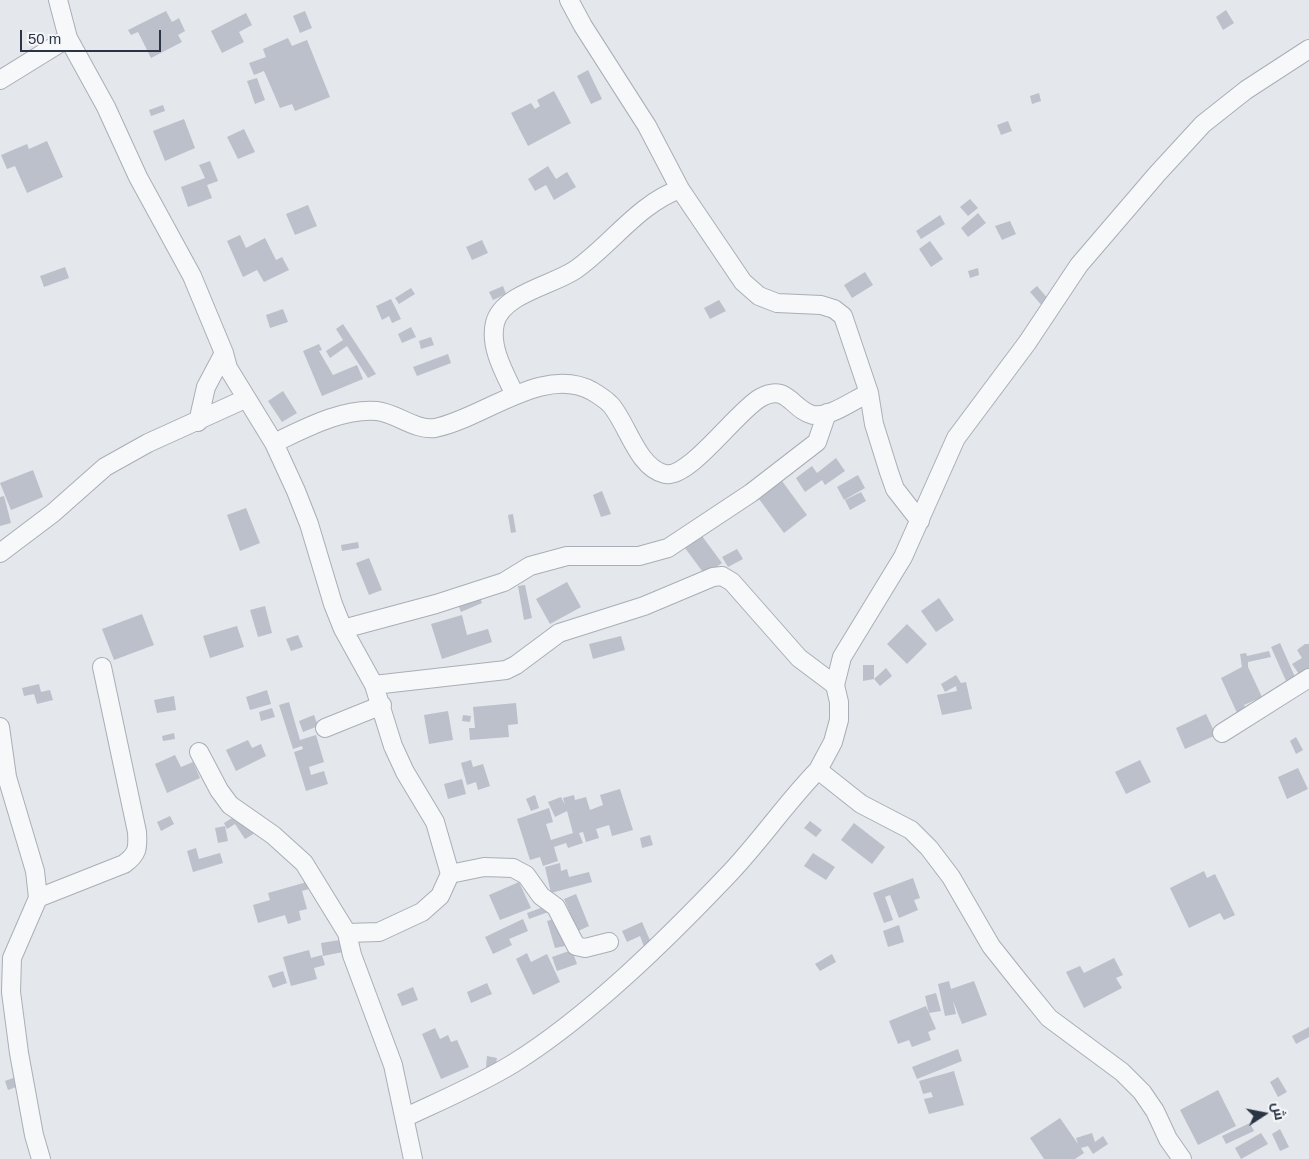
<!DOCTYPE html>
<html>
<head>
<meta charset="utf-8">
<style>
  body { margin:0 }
  #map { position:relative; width:1309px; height:1159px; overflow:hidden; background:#e4e7ec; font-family:Helvetica,Cairo,sans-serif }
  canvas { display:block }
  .north { position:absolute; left:1239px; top:1089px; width:50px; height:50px; -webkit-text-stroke:4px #f4f6f9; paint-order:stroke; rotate:79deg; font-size:14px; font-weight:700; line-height:20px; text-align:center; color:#2b3445 }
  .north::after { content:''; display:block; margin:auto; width:18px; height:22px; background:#2b3445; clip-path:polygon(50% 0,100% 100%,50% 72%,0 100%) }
  .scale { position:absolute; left:20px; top:30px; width:141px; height:22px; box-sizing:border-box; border:2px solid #2b3445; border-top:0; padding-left:6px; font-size:15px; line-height:18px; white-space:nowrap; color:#2b3445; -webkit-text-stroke:4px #f4f6f9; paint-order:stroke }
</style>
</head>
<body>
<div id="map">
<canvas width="1309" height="1159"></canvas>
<div class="north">ش</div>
<div class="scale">50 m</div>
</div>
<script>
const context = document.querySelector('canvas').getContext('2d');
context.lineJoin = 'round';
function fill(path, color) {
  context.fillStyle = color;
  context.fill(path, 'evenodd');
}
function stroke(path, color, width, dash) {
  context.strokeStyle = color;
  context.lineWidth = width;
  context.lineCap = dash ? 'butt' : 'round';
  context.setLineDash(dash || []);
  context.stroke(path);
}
fill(new Path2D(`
  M 1226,10 L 1234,23 L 1223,30 L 1216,17 Z
  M 166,11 L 172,22 L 179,18 L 185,31 L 178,35 L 182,42 L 151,58 L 138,32 L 131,35 L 128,30 Z
  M 305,11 L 312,28 L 300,33 L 293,16 Z
  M 246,13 L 252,25 L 239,32 L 244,42 L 222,53 L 211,31 Z
  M 288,38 L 292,46 L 307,40 L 330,97 L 295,111 L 292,104 L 280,108 L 264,71 L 254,75 L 249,63 L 266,57 L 263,49 Z
  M 588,70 L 602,99 L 591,104 L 577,76 Z
  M 257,78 L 265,100 L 255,104 L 247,81 Z
  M 554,91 L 571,123 L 528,146 L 511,113 L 531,103 L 535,109 L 540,106 L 537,100 Z
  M 1039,93 L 1041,101 L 1032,104 L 1030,96 Z
  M 163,105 L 165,111 L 151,116 L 149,110 Z
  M 184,119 L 195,148 L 165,161 L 153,131 Z
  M 1008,121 L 1012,131 L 1001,135 L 997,125 Z
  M 244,129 L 255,152 L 238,159 L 227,137 Z
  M 47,141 L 63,177 L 27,193 L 15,166 L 7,169 L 1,155 L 27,144 L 29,149 Z
  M 210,161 L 218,181 L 207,185 L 212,198 L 188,207 L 181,187 L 205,178 L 199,165 Z
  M 548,166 L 556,179 L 567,172 L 576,187 L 554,200 L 546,185 L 535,191 L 528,179 Z
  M 970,199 L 978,208 L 968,216 L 960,207 Z
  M 308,205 L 317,226 L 295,235 L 286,214 Z
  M 978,213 L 986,223 L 968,237 L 961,228 Z
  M 940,215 L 945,224 L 921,239 L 916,231 Z
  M 1010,221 L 1016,234 L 1002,240 L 995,226 Z
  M 240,235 L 246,248 L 265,238 L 276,260 L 282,257 L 289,270 L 264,282 L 257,270 L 243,277 L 227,241 Z
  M 482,240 L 488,253 L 472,260 L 466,247 Z
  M 930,241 L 943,259 L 931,267 L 919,249 Z
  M 65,267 L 69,278 L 44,287 L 40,276 Z
  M 978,268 L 979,275 L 970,278 L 968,271 Z
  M 865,272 L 873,285 L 852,298 L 844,285 Z
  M 503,286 L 506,294 L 493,300 L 489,292 Z
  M 1037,286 L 1050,301 L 1043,307 L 1030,292 Z
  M 411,288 L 415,294 L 399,304 L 395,298 Z
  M 391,299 L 401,319 L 392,323 L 389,316 L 382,320 L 376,306 Z
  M 719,300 L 726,311 L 710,319 L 704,308 Z
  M 283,309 L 288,322 L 270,328 L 266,315 Z
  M 343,324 L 376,374 L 368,378 L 347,346 L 330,358 L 326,351 L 343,340 L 336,329 Z
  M 411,327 L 416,337 L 402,343 L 398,334 Z
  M 431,337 L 434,345 L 421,349 L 419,341 Z
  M 319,344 L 322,350 L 319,351 L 333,375 L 357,365 L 363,379 L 322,396 L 303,351 Z
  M 448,354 L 451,363 L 417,376 L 413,367 Z
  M 283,391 L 297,413 L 282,422 L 268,401 Z
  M 836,458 L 845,471 L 825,485 L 822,480 L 805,492 L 796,478 L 812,466 L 817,473 Z
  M 33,470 L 43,497 L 11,510 L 0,483 Z
  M 858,475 L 865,488 L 844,500 L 837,487 Z
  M 782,481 L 807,515 L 784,533 L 759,499 Z
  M 602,491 L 611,514 L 601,517 L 593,495 Z
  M 861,492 L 866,501 L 850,510 L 845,500 Z
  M 4,496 L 11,523 L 0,526 L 0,497 Z
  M 246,508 L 260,543 L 240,551 L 227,515 Z
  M 513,514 L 516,532 L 511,533 L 508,515 Z
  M 702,536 L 722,563 L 705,575 L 685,548 Z
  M 358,542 L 359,548 L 342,551 L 341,545 Z
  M 737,549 L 743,559 L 728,567 L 722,557 Z
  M 369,558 L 382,590 L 369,595 L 356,563 Z
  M 567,582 L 581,607 L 550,624 L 536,599 Z
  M 525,585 L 532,618 L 524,620 L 518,586 Z
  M 478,593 L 482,603 L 461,612 L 457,602 Z
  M 939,598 L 954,620 L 936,632 L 921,611 Z
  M 265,606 L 272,633 L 258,637 L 250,610 Z
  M 142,614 L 154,645 L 114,660 L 102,629 Z
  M 462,615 L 467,635 L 488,629 L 492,642 L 442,659 L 431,624 Z
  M 907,624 L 927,644 L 907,664 L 887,644 Z
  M 237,626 L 244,647 L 210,658 L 203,636 Z
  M 298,635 L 303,647 L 291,651 L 286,639 Z
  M 621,636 L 625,650 L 593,659 L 589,644 Z
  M 1280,643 L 1295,677 L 1286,681 L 1271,647 Z
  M 1305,644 L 1309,644 L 1309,668 L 1299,674 L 1292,664 L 1302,658 L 1297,650 Z
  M 1269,651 L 1271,657 L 1248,662 L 1248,667 L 1262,697 L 1244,705 L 1247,711 L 1238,715 L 1221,678 L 1242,667 L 1240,654 L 1246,653 L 1247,656 Z
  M 863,665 L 874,665 L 874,679 L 886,668 L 892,676 L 880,686 L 874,679 L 863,681 Z
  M 956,675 L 961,683 L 966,682 L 972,709 L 942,715 L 937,695 L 957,691 L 956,686 L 945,692 L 941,684 Z
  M 39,684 L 41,692 L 50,690 L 53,700 L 37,704 L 34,694 L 24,696 L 22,688 Z
  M 267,690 L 271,704 L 250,710 L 246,697 Z
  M 174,696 L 176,710 L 157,713 L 154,700 Z
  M 289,702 L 300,740 L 316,735 L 324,762 L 309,767 L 311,775 L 324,771 L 328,784 L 306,791 L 294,752 L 303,749 L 302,746 L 293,749 L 279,705 Z
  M 516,703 L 518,724 L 508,725 L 509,737 L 470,740 L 469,728 L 475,728 L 473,707 Z
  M 272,708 L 275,717 L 261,721 L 259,712 Z
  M 448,711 L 453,740 L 429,744 L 424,715 Z
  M 1206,714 L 1216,735 L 1185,749 L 1176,728 Z
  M 314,715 L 318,726 L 303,732 L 299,721 Z
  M 463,715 L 471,716 L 470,722 L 462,721 Z
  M 174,733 L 175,739 L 163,741 L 162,736 Z
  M 1296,737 L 1303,750 L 1296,754 L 1290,741 Z
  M 248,740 L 252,748 L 261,744 L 266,756 L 236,771 L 226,750 Z
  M 175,755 L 181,767 L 193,762 L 200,778 L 167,793 L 155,764 Z
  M 471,760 L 473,767 L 483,764 L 490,786 L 478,790 L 476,782 L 467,785 L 461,763 Z
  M 1140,760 L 1151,782 L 1126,794 L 1115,772 Z
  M 1298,768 L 1308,789 L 1287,799 L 1278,777 Z
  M 462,779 L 466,794 L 448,799 L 444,784 Z
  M 620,789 L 633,830 L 612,836 L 609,825 L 596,829 L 599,838 L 586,842 L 583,832 L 579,833 L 583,843 L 568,848 L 566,843 L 554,847 L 558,861 L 543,866 L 540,857 L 530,860 L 517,819 L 549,808 L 553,822 L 546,824 L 551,840 L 573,833 L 567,811 L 555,817 L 548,802 L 561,797 L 565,805 L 563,798 L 574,795 L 575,800 L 586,797 L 590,810 L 603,805 L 600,795 Z
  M 535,795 L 539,808 L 531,811 L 526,799 Z
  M 242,812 L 255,833 L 245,839 L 235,824 L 227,829 L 224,823 Z
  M 170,816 L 174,824 L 161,831 L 157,822 Z
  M 810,821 L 822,830 L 816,837 L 804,828 Z
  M 854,823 L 885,847 L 872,864 L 841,840 Z
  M 225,826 L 228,841 L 218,843 L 215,828 Z
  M 650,835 L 653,845 L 642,848 L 640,838 Z
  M 196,848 L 199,859 L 220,853 L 223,863 L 193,872 L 187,851 Z
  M 813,853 L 835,867 L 826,880 L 804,866 Z
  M 560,863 L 561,871 L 567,869 L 569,877 L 589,872 L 592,882 L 551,893 L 545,867 Z
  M 1204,871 L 1207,878 L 1215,874 L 1235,915 L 1224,920 L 1220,913 L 1189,928 L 1170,888 Z
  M 913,878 L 920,898 L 914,900 L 918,910 L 899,918 L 890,895 L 885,897 L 893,920 L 884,923 L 873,893 Z
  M 314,880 L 316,887 L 302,891 L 307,909 L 299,911 L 301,920 L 288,924 L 285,915 L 258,923 L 253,905 L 270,900 L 268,893 Z
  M 519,882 L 531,908 L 500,920 L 489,895 Z
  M 576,894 L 589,926 L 578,931 L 564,899 Z
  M 549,905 L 551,911 L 529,919 L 527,913 Z
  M 557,918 L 565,946 L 555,948 L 547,921 Z
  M 523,919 L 528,931 L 509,939 L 512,945 L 493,954 L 485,937 Z
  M 642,922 L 652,945 L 645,949 L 640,936 L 627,942 L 622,931 Z
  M 899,925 L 904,942 L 888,947 L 883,931 Z
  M 346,939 L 348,951 L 323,956 L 321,943 Z
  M 309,950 L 311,958 L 322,955 L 325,965 L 314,968 L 317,979 L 291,986 L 283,957 Z
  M 572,950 L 577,964 L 557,971 L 552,957 Z
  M 527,953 L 531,962 L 547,954 L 560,982 L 533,995 L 516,959 Z
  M 832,954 L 836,962 L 820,971 L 815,964 Z
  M 1114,958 L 1123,975 L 1116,978 L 1122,988 L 1084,1008 L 1066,972 L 1080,966 L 1084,973 Z
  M 283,971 L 287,983 L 273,988 L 268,976 Z
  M 949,981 L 951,989 L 974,981 L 987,1015 L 962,1024 L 953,1001 L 956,1014 L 945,1016 L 938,984 Z
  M 487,983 L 492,994 L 471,1003 L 467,992 Z
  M 413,987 L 418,1000 L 402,1006 L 397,994 Z
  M 936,993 L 941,1011 L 929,1013 L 925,996 Z
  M 926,1006 L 936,1029 L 928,1032 L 931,1040 L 912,1047 L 909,1040 L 898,1044 L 889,1021 Z
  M 1309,1027 L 1309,1037 L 1296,1044 L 1292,1036 Z
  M 435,1028 L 440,1039 L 448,1035 L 451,1042 L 457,1040 L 469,1067 L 441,1079 L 422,1034 Z
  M 958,1049 L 962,1061 L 917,1079 L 912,1067 Z
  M 487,1056 L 497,1058 L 495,1068 L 486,1067 Z
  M 954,1071 L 964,1105 L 929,1114 L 924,1099 L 933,1097 L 931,1092 L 923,1094 L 919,1081 Z
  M 21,1075 L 24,1084 L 8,1090 L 5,1081 Z
  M 1278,1077 L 1287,1092 L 1278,1097 L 1270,1082 Z
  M 1218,1090 L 1236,1126 L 1198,1145 L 1180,1110 Z
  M 1060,1118 L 1078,1144 L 1076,1138 L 1092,1133 L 1095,1142 L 1103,1136 L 1108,1144 L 1093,1154 L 1088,1146 L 1081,1148 L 1084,1153 L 1075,1159 L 1044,1159 L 1030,1138 Z
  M 1250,1123 L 1254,1131 L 1226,1144 L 1222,1136 Z
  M 1280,1129 L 1289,1147 L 1280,1151 L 1272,1134 Z
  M 1261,1133 L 1268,1144 L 1241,1159 L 1235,1148 Z`), '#bbc0ca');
const street = new Path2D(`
  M 58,0 L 68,38 L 106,107 L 138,177 L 192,276 L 224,353 L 228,368 L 274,443 L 296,491 L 309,524 L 333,604 L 343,629 L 374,685 L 393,746 L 405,772 L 435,822 L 450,874 L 440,896 L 422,912 L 379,932 L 347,933
  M 569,0 L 583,26 L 647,126 L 680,189 L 743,282 L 759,296 L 777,303 L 821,305 L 834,309 L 843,316 L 869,393 L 874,424 L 889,472 L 895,489 L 920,521
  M 0,80 L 68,38
  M 515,395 C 505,374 489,347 495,323 C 502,294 553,285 575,270 C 611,245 638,204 680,189
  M 198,422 L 206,387 L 224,353
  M 274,443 C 304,429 342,408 377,411 C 396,413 416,431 435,428 C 482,419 544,364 592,391 C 597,394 605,399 610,404 C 627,422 637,468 665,474 C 689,479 736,412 760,398 C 787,382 792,410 813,415 C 830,418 853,400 869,393
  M 0,553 L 53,513 L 105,467 L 148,443 L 245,399
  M 343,629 L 436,604 L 504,582 L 530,566 L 567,556 L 639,556 L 668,548 L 751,493 L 817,442 L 827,413
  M 374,685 L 506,670 L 516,665 L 559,633 L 644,606 L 713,577 L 722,576 L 732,582 L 799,658 L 835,685
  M 0,727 L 7,777 L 35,871 L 38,898 L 12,958 L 11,992 L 19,1053 L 34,1135 L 41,1159
  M 325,728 L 382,705
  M 1222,733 L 1309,678
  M 199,752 L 219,790 L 230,805 L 273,835 L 304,863 L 347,933 L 352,955 L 393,1065 L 413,1159
  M 818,770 L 833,742 L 839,720 L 839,702 L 835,685 L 842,657 L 903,557 L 956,438 L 1027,343 L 1079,265 L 1157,174 L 1203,124 L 1246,90 L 1309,49
  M 450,874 L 484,867 L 513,868 L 526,875 L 541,896 L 556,907 L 576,946 L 585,948 L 609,942
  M 38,898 L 124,864 C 138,854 138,848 137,832 L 102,667
  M 406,1117 C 442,1100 480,1084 514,1063 C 589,1016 666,940 727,876 C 759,843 785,804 818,770 L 861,804 L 911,830 L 929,848 L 951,877 L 991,946 L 1018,980 L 1049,1018 L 1122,1072 L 1142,1092 L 1155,1111 L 1168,1139 L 1182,1159`);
stroke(street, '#a9aeb7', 20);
stroke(street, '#f7f8fa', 18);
</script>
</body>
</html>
